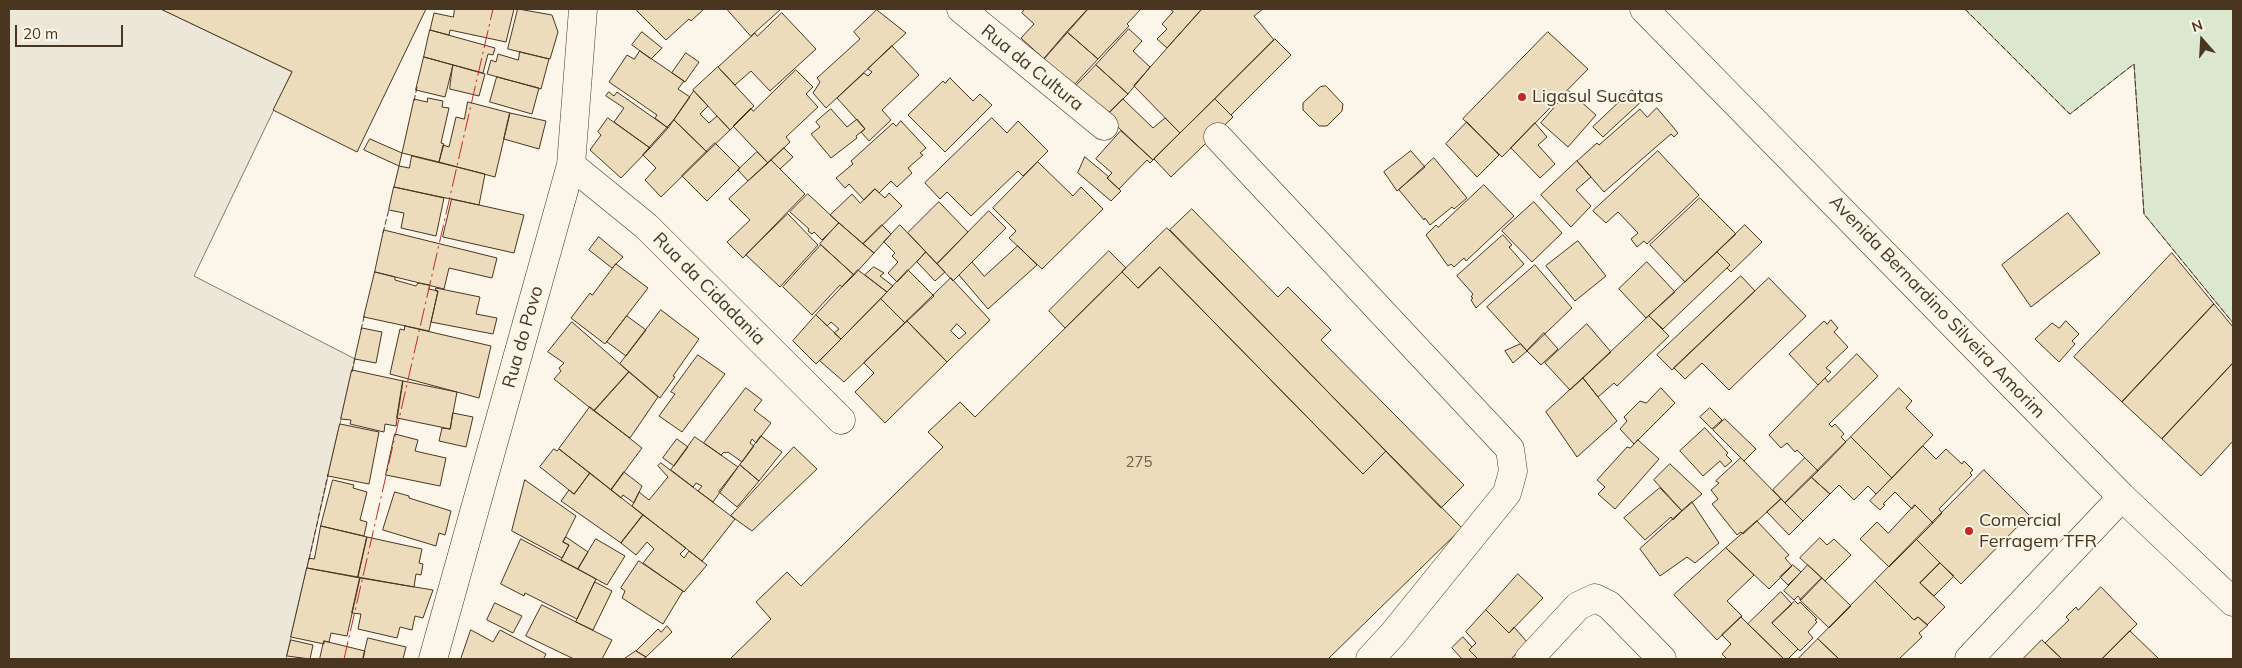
<!DOCTYPE html>
<html>
<head>
<meta charset="utf-8">
<style>
  body { margin:0 }
  #map { position:relative; width:2242px; height:668px; overflow:hidden; background:#fbf6e9; font-family:Mulish,sans-serif }
  canvas { display:block }
  .frame { position:absolute; inset:0; border:10px solid #4a3520; pointer-events:none }
  .north { position:absolute; left:2177px; top:15px; width:50px; height:50px; -webkit-text-stroke:4px #fbf6e9; paint-order:stroke; rotate:341deg; font-size:14px; font-weight:700; line-height:20px; text-align:center; color:#4a3520 }
  .north::after { content:''; display:block; margin:auto; width:18px; height:22px; background:#4a3520; clip-path:polygon(50% 0,100% 100%,50% 72%,0 100%) }
  .scale { position:absolute; left:15px; top:25px; width:108px; height:22px; box-sizing:border-box; border:2px solid #4a3520; border-top:0; padding-left:6px; font-size:15px; line-height:18px; white-space:nowrap; color:#4a3520; -webkit-text-stroke:4px #fbf6e9; paint-order:stroke }
</style>
</head>
<body>
<div id="map">
<canvas width="2242" height="668"></canvas>
<div class="frame"></div>
<div class="north">N</div>
<div class="scale">20 m</div>
</div>
<script>
const context = document.querySelector('canvas').getContext('2d');
context.lineJoin = 'round';
function fill(path, color) {
  context.fillStyle = color;
  context.fill(path, 'evenodd');
}
function stroke(path, color, width, dash) {
  context.strokeStyle = color;
  context.lineWidth = width;
  context.lineCap = dash ? 'butt' : 'round';
  context.setLineDash(dash || []);
  context.stroke(path);
}
function drawText(font, color, halo, rows, align = 'center') {
  context.font = font + ' Mulish,sans-serif';
  context.lineWidth = 4;
  context.setLineDash([]);
  context.textBaseline = 'middle';
  context.strokeStyle = halo;
  context.fillStyle = color;
  for (const [text, x, y, turn = 0] of rows) {
    context.save();
    context.translate(x, y);
    context.rotate((+turn || 0) * Math.PI / 180);
    context.textAlign = isNaN(turn) ? turn : align;
    if (halo) context.strokeText(text, 0, 0);
    context.fillText(text, 0, 0);
    context.restore();
  }
}
const green = new Path2D(`
  M 1965,9 L 2233,9 L 2233,323 L 2144,214 L 2134,64 L 2070,114 Z`);
fill(green, '#dce7d0');
stroke(green, '#887966', 1);
const parking = new Path2D(`
  M 9,9 L 161,9 L 292,72 L 194,276 L 355,359 L 286,659 L 9,659 Z`);
fill(parking, '#ede7d9');
stroke(parking, '#887966', 1);
const building = new Path2D(`
  M 161,9 L 426,9 L 357,152 L 273,110 L 292,72 Z
  M 455,9 L 514,9 L 506,42 L 450,30 L 449,35 L 430,30 L 434,13 L 453,17 Z
  M 518,9 L 552,15 L 558,32 L 550,59 L 508,49 Z
  M 639,9 L 704,9 L 691,21 L 689,19 L 666,40 L 637,11 Z
  M 727,9 L 781,9 L 751,36 Z
  M 1025,9 L 1088,9 L 1044,59 L 1021,38 L 1034,24 L 1022,13 Z
  M 1088,9 L 1141,9 L 1127,24 L 1129,26 L 1098,59 L 1067,32 Z
  M 1170,9 L 1202,9 L 1167,48 L 1157,39 L 1167,29 L 1162,24 L 1173,12 Z
  M 1202,9 L 1263,9 L 1254,16 L 1274,40 L 1180,133 L 1134,86 Z
  M 877,10 L 906,33 L 826,108 L 813,93 L 820,82 L 817,78 L 860,39 L 854,32 Z
  M 782,13 L 816,49 L 770,91 L 751,71 L 735,85 L 718,67 L 755,33 L 757,36 Z
  M 1129,29 L 1142,41 L 1133,51 L 1150,67 L 1128,94 L 1096,65 Z
  M 430,30 L 495,48 L 493,55 L 488,54 L 483,73 L 424,57 Z
  M 642,32 L 662,48 L 651,59 L 632,45 Z
  M 1067,32 L 1098,59 L 1073,86 L 1044,59 Z
  M 1548,32 L 1588,69 L 1502,157 L 1463,119 Z
  M 1275,39 L 1291,55 L 1231,115 L 1215,99 Z
  M 892,46 L 919,75 L 882,110 L 891,120 L 869,141 L 861,132 L 865,129 L 837,98 L 864,73 L 868,76 L 872,72 L 868,69 Z
  M 640,51 L 684,81 L 678,89 L 690,97 L 668,128 L 655,118 L 657,115 L 609,82 L 627,55 L 634,59 Z
  M 520,52 L 549,59 L 541,89 L 487,74 L 491,60 L 496,62 L 498,54 L 518,60 Z
  M 686,53 L 699,62 L 685,82 L 672,73 Z
  M 424,57 L 453,65 L 445,97 L 416,90 Z
  M 453,65 L 485,74 L 479,96 L 450,89 Z
  M 1096,65 L 1128,94 L 1106,116 L 1075,87 Z
  M 718,67 L 754,106 L 730,130 L 693,90 Z
  M 796,70 L 813,87 L 806,94 L 818,107 L 786,137 L 790,142 L 768,163 L 733,126 L 751,108 L 753,111 Z
  M 497,77 L 539,88 L 532,114 L 490,102 Z
  M 950,78 L 973,101 L 980,94 L 992,105 L 945,152 L 908,115 L 943,81 L 945,83 Z
  M 1326,86 L 1343,104 L 1342,111 L 1327,126 L 1319,126 L 1303,110 L 1303,103 L 1320,87 Z
  M 1632,90 L 1643,100 L 1603,137 L 1593,127 Z
  M 694,91 L 708,106 L 700,114 L 709,123 L 717,116 L 730,130 L 707,152 L 674,120 Z
  M 1569,91 L 1596,115 L 1568,147 L 1541,123 Z
  M 609,92 L 614,96 L 617,92 L 668,128 L 650,148 L 614,122 L 624,108 L 606,96 Z
  M 428,98 L 443,101 L 442,107 L 449,108 L 441,143 L 444,144 L 439,162 L 402,153 L 414,99 L 427,102 Z
  M 1123,99 L 1153,128 L 1165,118 L 1180,133 L 1153,160 L 1106,116 Z
  M 1215,99 L 1233,117 L 1171,177 L 1154,159 Z
  M 468,102 L 510,113 L 495,177 L 439,162 L 443,145 L 449,147 L 456,117 L 464,119 Z
  M 1657,108 L 1678,133 L 1674,137 L 1671,134 L 1604,192 L 1577,161 L 1597,143 L 1599,145 L 1640,109 L 1647,117 Z
  M 831,109 L 847,127 L 857,119 L 865,129 L 856,136 L 857,138 L 831,158 L 811,134 L 820,127 L 816,122 Z
  M 510,113 L 546,121 L 539,149 L 504,139 Z
  M 608,118 L 650,148 L 621,178 L 590,150 L 601,135 L 598,132 Z
  M 992,118 L 1007,133 L 1018,121 L 1048,151 L 1023,176 L 1018,171 L 971,216 L 947,192 L 940,199 L 925,183 Z
  M 674,120 L 707,152 L 661,197 L 645,180 L 656,168 L 643,155 Z
  M 901,121 L 926,148 L 920,153 L 923,155 L 908,168 L 912,173 L 897,187 L 891,181 L 879,193 L 875,189 L 864,200 L 849,184 L 845,188 L 836,178 L 853,164 L 851,161 L 893,123 L 896,126 Z
  M 1467,122 L 1499,155 L 1477,177 L 1446,144 Z
  M 1535,123 L 1547,137 L 1538,145 L 1555,164 L 1540,178 L 1511,148 Z
  M 1121,131 L 1153,160 L 1150,163 L 1147,160 L 1119,189 L 1107,178 L 1112,173 L 1096,159 Z
  M 370,139 L 402,153 L 399,166 L 364,150 Z
  M 715,143 L 740,168 L 707,201 L 682,176 Z
  M 784,148 L 793,157 L 780,169 L 771,160 Z
  M 1411,151 L 1425,167 L 1397,191 L 1384,172 Z
  M 1658,151 L 1699,195 L 1647,244 L 1644,241 L 1637,247 L 1631,239 L 1638,233 L 1618,212 L 1606,223 L 1593,211 Z
  M 757,152 L 768,163 L 748,181 L 738,170 Z
  M 412,156 L 485,174 L 479,205 L 394,187 L 399,166 L 409,168 Z
  M 1085,157 L 1109,177 L 1107,178 L 1121,191 L 1111,201 L 1078,173 Z
  M 1434,158 L 1467,198 L 1454,209 L 1452,207 L 1430,225 L 1425,218 L 1424,220 L 1399,190 Z
  M 771,160 L 805,194 L 743,258 L 727,242 L 750,220 L 729,199 Z
  M 1577,161 L 1591,177 L 1576,190 L 1591,206 L 1571,227 L 1541,195 Z
  M 1038,162 L 1073,196 L 1081,187 L 1103,209 L 1042,269 L 1009,238 L 1016,231 L 993,208 Z
  M 1484,185 L 1514,216 L 1466,261 L 1464,258 L 1454,267 L 1451,264 L 1448,266 L 1426,235 L 1436,225 L 1438,227 Z
  M 394,187 L 444,198 L 436,236 L 401,228 L 404,213 L 389,210 Z
  M 875,189 L 885,198 L 889,193 L 902,206 L 863,244 L 830,215 L 852,194 L 860,203 Z
  M 808,194 L 839,223 L 822,240 L 814,232 L 812,234 L 808,231 L 809,229 L 790,212 Z
  M 1700,198 L 1736,234 L 1685,282 L 1650,245 Z
  M 452,199 L 524,215 L 514,253 L 443,237 Z
  M 939,202 L 968,232 L 937,264 L 908,233 Z
  M 1534,202 L 1562,233 L 1532,262 L 1502,231 Z
  M 1192,209 L 1278,297 L 1288,287 L 1331,330 L 1321,340 L 1464,485 L 1441,508 L 1170,230 Z
  M 989,211 L 1006,228 L 953,281 L 937,264 Z
  M 2068,213 L 2100,253 L 2031,307 L 2002,265 Z
  M 788,214 L 818,245 L 780,287 L 746,255 Z
  M 839,223 L 874,253 L 854,275 L 820,244 Z
  M 882,225 L 891,234 L 874,253 L 863,244 Z
  M 900,225 L 926,252 L 897,282 L 888,273 L 898,262 L 892,256 L 895,253 L 884,242 Z
  M 1745,225 L 1762,242 L 1731,272 L 1727,268 L 1730,265 L 1717,252 Z
  M 1167,228 L 1386,451 L 1363,474 L 1160,267 L 1138,288 L 1122,272 Z
  M 384,230 L 497,258 L 492,278 L 449,268 L 444,289 L 375,272 Z
  M 1503,235 L 1512,245 L 1509,247 L 1524,264 L 1476,308 L 1471,300 L 1473,298 L 1471,297 L 1473,294 L 1457,276 Z
  M 599,237 L 623,257 L 612,268 L 589,250 Z
  M 1578,241 L 1606,276 L 1575,301 L 1546,266 Z
  M 821,245 L 854,275 L 842,287 L 840,285 L 812,315 L 783,287 Z
  M 1018,246 L 1037,265 L 988,309 L 959,275 L 972,262 L 984,276 Z
  M 1109,251 L 1126,268 L 1065,328 L 1049,311 Z
  M 926,252 L 945,272 L 935,281 L 917,262 Z
  M 1717,252 L 1730,265 L 1663,329 L 1649,316 Z
  M 2172,253 L 2214,304 L 2122,402 L 2074,357 Z
  M 1647,262 L 1675,292 L 1646,318 L 1619,289 Z
  M 616,264 L 648,288 L 605,344 L 571,318 L 590,293 L 592,295 Z
  M 1535,265 L 1572,308 L 1527,351 L 1487,307 Z
  M 874,267 L 884,273 L 880,276 L 893,286 L 887,292 L 865,275 Z
  M 1160,267 L 1363,474 L 1386,451 L 1462,528 L 1328,659 L 730,659 L 771,619 L 756,602 L 787,572 L 801,586 L 943,447 L 928,432 L 960,402 L 975,417 L 1122,272 L 1138,288 Z
  M 858,270 L 887,292 L 841,339 L 834,333 L 839,329 L 831,322 L 827,326 L 816,315 Z
  M 908,270 L 934,296 L 905,323 L 881,299 Z
  M 375,272 L 395,277 L 395,280 L 416,286 L 418,283 L 430,285 L 429,289 L 438,291 L 429,331 L 364,317 Z
  M 1741,276 L 1755,291 L 1672,370 L 1657,355 Z
  M 951,278 L 990,320 L 947,362 L 907,321 ZM 957,324 L 966,333 L 959,339 L 951,331 Z
  M 1769,278 L 1806,316 L 1729,390 L 1702,363 L 1685,379 L 1674,368 Z
  M 436,288 L 480,297 L 476,314 L 497,318 L 493,334 L 431,322 L 438,291 L 436,291 Z
  M 881,299 L 905,323 L 844,382 L 820,361 Z
  M 2214,304 L 2233,327 L 2233,363 L 2162,439 L 2122,402 Z
  M 661,310 L 699,339 L 673,376 L 675,377 L 660,398 L 620,364 Z
  M 816,315 L 841,339 L 816,364 L 793,341 Z
  M 627,316 L 646,330 L 626,356 L 607,342 Z
  M 1649,316 L 1669,336 L 1617,386 L 1614,383 L 1598,397 L 1583,378 Z
  M 1831,320 L 1838,328 L 1834,332 L 1848,347 L 1826,368 L 1831,372 L 1818,385 L 1789,354 L 1824,321 L 1827,324 Z
  M 907,321 L 947,362 L 885,423 L 855,392 L 874,373 L 864,363 Z
  M 2066,321 L 2079,334 L 2072,341 L 2075,344 L 2059,362 L 2035,339 L 2052,323 L 2059,328 Z
  M 572,322 L 629,372 L 594,411 L 554,379 L 561,371 L 559,368 L 564,363 L 548,352 Z
  M 1587,324 L 1611,352 L 1570,390 L 1545,363 Z
  M 405,326 L 491,346 L 479,398 L 390,374 L 400,329 L 404,330 Z
  M 362,328 L 382,332 L 376,363 L 355,359 Z
  M 1544,333 L 1558,349 L 1541,365 L 1527,351 Z
  M 1521,344 L 1527,351 L 1513,363 L 1505,351 Z
  M 1857,354 L 1878,376 L 1829,424 L 1832,427 L 1835,424 L 1844,434 L 1841,437 L 1846,442 L 1818,471 L 1797,450 L 1795,452 L 1787,443 L 1781,448 L 1769,435 L 1825,378 L 1828,382 Z
  M 698,355 L 725,374 L 682,432 L 659,416 L 675,394 L 671,392 Z
  M 2233,363 L 2233,441 L 2201,476 L 2162,439 Z
  M 352,370 L 403,381 L 396,426 L 385,424 L 384,432 L 350,424 L 351,420 L 341,419 Z
  M 629,372 L 658,397 L 630,438 L 594,411 Z
  M 1583,378 L 1617,421 L 1577,457 L 1546,412 Z
  M 403,381 L 457,392 L 450,429 L 397,418 Z
  M 746,388 L 762,400 L 754,410 L 771,423 L 756,443 L 752,439 L 750,443 L 754,446 L 742,462 L 728,452 L 726,453 L 724,452 L 721,455 L 704,443 Z
  M 1661,388 L 1675,403 L 1634,444 L 1620,429 L 1627,421 L 1624,417 L 1640,401 L 1646,403 Z
  M 1899,388 L 1912,401 L 1906,408 L 1933,435 L 1892,478 L 1851,437 Z
  M 590,407 L 642,448 L 611,490 L 559,449 Z
  M 1710,408 L 1722,420 L 1712,429 L 1700,417 Z
  M 453,413 L 473,417 L 466,447 L 439,441 L 442,428 L 450,429 Z
  M 1725,419 L 1756,449 L 1744,461 L 1713,430 Z
  M 340,424 L 379,432 L 369,484 L 328,476 Z
  M 1705,428 L 1728,453 L 1726,455 L 1732,461 L 1725,467 L 1720,461 L 1703,476 L 1680,451 Z
  M 395,434 L 418,440 L 415,451 L 446,458 L 440,486 L 386,475 Z
  M 761,436 L 782,452 L 759,481 L 740,465 Z
  M 695,437 L 738,467 L 713,502 L 698,491 L 702,486 L 696,483 L 693,487 L 671,470 Z
  M 1851,437 L 1892,478 L 1876,494 L 1868,486 L 1854,500 L 1839,485 L 1830,494 L 1811,477 Z
  M 677,439 L 688,447 L 674,466 L 663,458 Z
  M 1638,440 L 1659,459 L 1615,509 L 1598,494 L 1605,487 L 1597,480 L 1627,447 L 1630,448 Z
  M 1923,446 L 1936,459 L 1946,449 L 1962,464 L 1964,461 L 1973,470 L 1970,473 L 1972,475 L 1939,509 L 1942,513 L 1933,523 L 1915,505 L 1912,509 L 1895,492 L 1883,504 L 1885,505 L 1880,510 L 1870,501 Z
  M 794,447 L 817,469 L 752,531 L 731,516 Z
  M 554,449 L 557,451 L 559,449 L 590,473 L 574,494 L 540,467 Z
  M 1741,458 L 1781,499 L 1743,534 L 1741,532 L 1737,535 L 1712,504 L 1718,499 L 1711,490 L 1719,483 L 1716,481 Z
  M 1805,458 L 1818,471 L 1785,503 L 1773,490 Z
  M 661,463 L 735,519 L 702,561 L 632,506 L 639,492 L 649,500 L 668,477 L 658,466 Z
  M 1670,464 L 1702,494 L 1682,511 L 1654,480 Z
  M 740,465 L 759,481 L 737,507 L 719,492 Z
  M 1984,470 L 2029,515 L 1961,584 L 1916,539 Z
  M 624,472 L 642,486 L 634,503 L 623,495 L 621,498 L 611,490 Z
  M 590,473 L 643,515 L 621,543 L 561,501 L 569,490 L 574,494 Z
  M 1811,477 L 1830,494 L 1803,521 L 1785,503 Z
  M 333,480 L 354,485 L 353,488 L 367,492 L 360,520 L 367,522 L 364,536 L 321,526 Z
  M 525,480 L 576,516 L 563,542 L 569,545 L 562,558 L 512,531 Z
  M 1660,488 L 1682,511 L 1673,520 L 1671,517 L 1645,540 L 1624,518 Z
  M 395,492 L 409,496 L 409,498 L 451,511 L 445,535 L 439,533 L 436,546 L 383,530 Z
  M 1781,499 L 1803,521 L 1789,535 L 1767,512 Z
  M 1692,502 L 1719,543 L 1695,563 L 1687,557 L 1660,576 L 1640,549 Z
  M 1915,505 L 1933,523 L 1889,567 L 1860,539 L 1877,522 L 1888,533 Z
  M 643,515 L 686,548 L 680,554 L 684,558 L 689,551 L 707,565 L 684,592 L 643,563 L 654,549 L 647,542 L 636,555 L 621,543 Z
  M 1757,521 L 1789,555 L 1785,558 L 1792,566 L 1769,589 L 1726,548 Z
  M 321,526 L 367,537 L 358,577 L 307,568 L 309,558 L 314,559 Z
  M 367,537 L 422,549 L 419,563 L 423,564 L 421,575 L 416,574 L 414,587 L 358,577 Z
  M 566,537 L 588,552 L 578,569 L 561,560 L 569,545 L 563,542 Z
  M 1820,538 L 1827,545 L 1834,539 L 1851,555 L 1825,581 L 1800,558 Z
  M 521,539 L 596,579 L 577,619 L 525,593 L 524,596 L 501,584 Z
  M 596,539 L 625,556 L 607,585 L 578,569 Z
  M 1916,539 L 1940,563 L 1920,583 L 1945,607 L 1927,625 L 1918,617 L 1914,620 L 1875,581 Z
  M 1726,548 L 1754,575 L 1727,601 L 1742,616 L 1717,640 L 1674,595 Z
  M 639,561 L 683,591 L 663,624 L 622,598 L 625,591 L 621,588 Z
  M 1940,563 L 1954,576 L 1934,596 L 1920,583 Z
  M 1793,565 L 1801,572 L 1788,585 L 1780,577 Z
  M 1808,565 L 1822,578 L 1801,600 L 1798,596 L 1794,600 L 1784,591 Z
  M 307,568 L 360,578 L 347,636 L 331,633 L 329,642 L 324,641 L 324,644 L 291,637 Z
  M 1518,574 L 1543,598 L 1509,633 L 1486,610 Z
  M 360,578 L 433,590 L 423,618 L 415,616 L 412,630 L 400,627 L 397,638 L 358,629 L 361,614 L 352,613 Z
  M 1822,578 L 1851,606 L 1829,628 L 1800,600 Z
  M 1875,581 L 1914,620 L 1918,617 L 1928,625 L 1919,633 L 1922,637 L 1899,659 L 1839,659 L 1818,639 Z
  M 595,582 L 612,591 L 593,630 L 576,622 Z
  M 2101,587 L 2137,624 L 2102,659 L 2062,659 L 2045,643 L 2069,620 L 2066,617 L 2076,607 L 2078,610 Z
  M 1781,592 L 1792,604 L 1772,623 L 1798,649 L 1788,659 L 1784,659 L 1748,624 Z
  M 1795,601 L 1798,604 L 1800,602 L 1817,619 L 1815,620 L 1817,622 L 1808,632 L 1813,638 L 1800,651 L 1772,623 Z
  M 495,603 L 522,616 L 513,633 L 487,620 Z
  M 542,605 L 612,640 L 602,659 L 574,659 L 526,636 Z
  M 1486,610 L 1509,633 L 1514,627 L 1527,642 L 1511,659 L 1478,659 L 1469,650 L 1476,643 L 1466,632 Z
  M 1741,617 L 1748,624 L 1784,659 L 1727,659 L 1722,654 L 1731,644 L 1722,635 Z
  M 667,626 L 672,632 L 646,657 L 636,651 L 658,629 L 661,632 Z
  M 471,630 L 493,642 L 500,630 L 546,654 L 544,658 L 545,659 L 461,659 Z
  M 2130,631 L 2159,659 L 2102,659 Z
  M 1463,637 L 1472,647 L 1469,650 L 1478,659 L 1462,659 L 1452,648 Z
  M 368,638 L 406,647 L 403,659 L 363,659 Z
  M 1818,639 L 1839,659 L 1798,659 Z
  M 291,640 L 313,645 L 310,659 L 287,656 Z
  M 2042,640 L 2045,643 L 2062,659 L 2023,659 Z
  M 324,641 L 365,651 L 363,659 L 320,659 Z
  M 636,651 L 646,657 L 643,659 L 624,659 Z`);
fill(building, '#ecdcbc');
stroke(building, '#4a3520', 1);
const minor = new Path2D(`
  M 961,9 L 1104,126
  M 1218,137 L 1510,449 L 1513,471 L 1507,493 L 1393,634 L 1370,659
  M 571,165 L 646,226 L 841,420
  M 433,659 L 571,165 L 583,9
  M 1529,659 L 1578,606 L 1595,598 L 1609,605 L 1662,659
  M 1969,659 L 2122,497`);
const major = new Path2D(`
  M 1644,9 L 2122,497 L 2233,602`);
stroke(minor, '#4a3520', 29);
stroke(major, '#4a3520', 29);
stroke(minor, '#fbf6e9', 28);
stroke(major, '#fbf6e9', 28);
stroke(new Path2D(`
  M 1965,9 L 2070,114 L 2134,64 L 2144,214 L 2233,323
  M 414,101 L 417,87
  M 383,233 L 389,209
  M 361,330 L 365,313
  M 352,372 L 355,357
  M 309,560 L 328,474`), '#4a3520', 1, [6, 2.5]);
stroke(new Path2D(`
  M 344,659 L 493,9`), '#c62828', 1, [18, 4, 2.5, 4]);
for (const [x, y, r, color] of [
  [1522,97,5,"#c62828"],
  [1969,531,5,"#c62828"]
]) {
  const dot = new Path2D();
  dot.arc(x, y, r, 0, 2 * Math.PI);
  context.fillStyle = color;
  context.fill(dot);
  stroke(dot, '#fbf6e9', 2);
}
drawText('15px', '#725f47', null, [
  ["275",1139,462]
]);
drawText('18px', '#4a3520', '#fbf6e9', [
  ["Rua da Cultura",1032,68,39],
  ["Rua da Cidadania",709,289,45],
  ["Avenida Bernardino Silveira Amorim",1937,307,46],
  ["Rua do Povo",523,337,-74]
]);
drawText('18px', '#4a3520', '#fbf6e9', [
  ["Ligasul Sucatas",1532,97],
  ["Comercial",1979,521],
  ["Ferragem TFR",1979,542]
], 'left');
</script>
</body>
</html>
